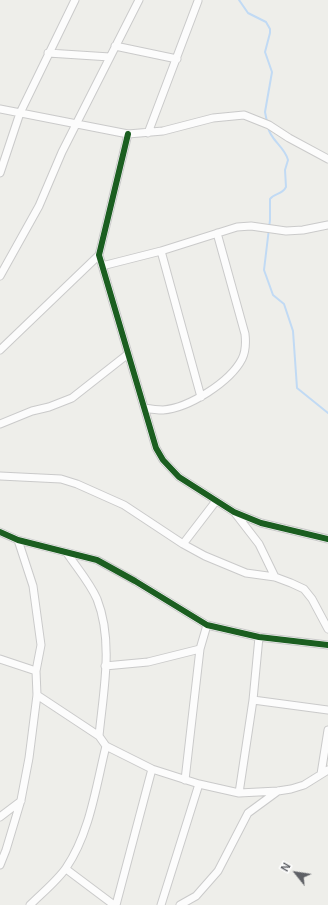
<!DOCTYPE html>
<html>
<head>
<meta charset="utf-8">
<style>
  body { margin:0 }
  #map { position:relative; width:328px; height:905px; overflow:hidden; background:#eeeeea; font-family:Arial,sans-serif }
  canvas { display:block }
  .north { position:absolute; left:276px; top:853px; width:40px; height:40px; -webkit-text-stroke:3px #fff; paint-order:stroke; rotate:300deg; font-size:11px; font-weight:700; line-height:16px; text-align:center; color:#5f6166 }
  .north::after { content:''; display:block; margin:auto; width:14px; height:18px; background:#5f6166; clip-path:polygon(50% 0,100% 100%,50% 72%,0 100%) }
</style>
</head>
<body>
<div id="map">
<canvas width="328" height="905"></canvas>
<div class="north">N</div>
</div>
<script>
const context = document.querySelector('canvas').getContext('2d');
context.lineJoin = 'round';
function stroke(path, color, width, dash) {
  context.strokeStyle = color;
  context.lineWidth = width;
  context.lineCap = dash ? 'butt' : 'round';
  context.setLineDash(dash || []);
  context.stroke(path);
}
stroke(new Path2D(`
  M 239,0 L 248,13 L 266,22 L 270,29 L 270,33 L 265,52 L 272,72 L 265,112 L 267,122
  M 268,127 C 270,140 285,147 288,160 L 285,170 L 286,187 C 282,195 274,193 270,199 L 270,220 L 264,270 L 273,295 L 284,304 L 293,331 L 297,388 L 328,413`), '#c1daf4', 2);
const minor = new Path2D(`
  M 115,46 L 177,59
  M 48,53 L 110,57
  M 0,109 L 128,134 L 163,131 L 213,118 L 244,115 L 269,125 L 289,138 L 328,159
  M 148,133 L 198,1
  M 128,134 L 99,255 L 156,448 L 163,460 L 179,477 L 234,512 L 261,523 L 328,539
  M 0,173 L 20,113 L 75,0
  M 161,251 L 201,397
  M 102,266 L 161,251 L 237,227 L 251,226 L 286,231 L 303,230 L 328,225
  M 0,276 L 39,206 L 62,152 L 139,0
  M 0,350 L 99,255
  M 144,408 C 150,409 156,410 163,410 C 189,408 230,382 242,359 C 246,351 246,343 245,334 L 217,233
  M 0,424 L 32,411 L 49,407 L 72,398 L 128,354
  M 0,476 L 61,479 L 77,484 L 124,505 L 183,544 L 205,556 L 246,573 L 275,577 L 291,583 L 304,589 L 312,599 L 328,629
  M 235,513 L 259,544 L 275,577
  M 0,532 L 18,540 L 97,560 L 135,581 L 207,625 L 259,637 L 328,645
  M 183,544 L 216,501
  M 67,553 C 77,568 90,583 97,599 C 114,642 103,693 99,736
  M 0,659 L 36,671
  M 105,666 L 148,662 L 200,649
  M 37,695 L 99,736 L 106,746 L 152,769 L 199,784 L 239,793 L 278,791 L 291,789 L 304,785 L 328,770
  M 253,700 L 328,710
  M 321,774 L 328,730
  M 185,780 L 200,649 L 207,625
  M 239,793 L 253,700 L 259,637
  M 0,817 L 21,801
  M 0,865 L 6,850 L 21,800 L 29,758 L 37,695 L 36,671 L 41,645 L 33,586 L 18,540
  M 66,869 L 114,905
  M 30,905 C 42,893 57,881 66,868 C 90,833 96,786 106,746
  M 116,905 L 152,769
  M 161,905 L 199,784
  M 180,905 L 196,896 L 218,871 L 248,813 L 278,791`);
stroke(minor, '#cacaca', 9);
stroke(minor, '#fcfcfc', 7);
stroke(new Path2D(`
  M 128,134 L 99,255 L 156,448 L 163,460 L 179,477 L 234,512 L 261,523 L 328,539
  M 0,532 L 18,540 L 97,560 L 135,581 L 207,625 L 259,637 L 328,645`), '#1b5e20', 6);
</script>
</body>
</html>
